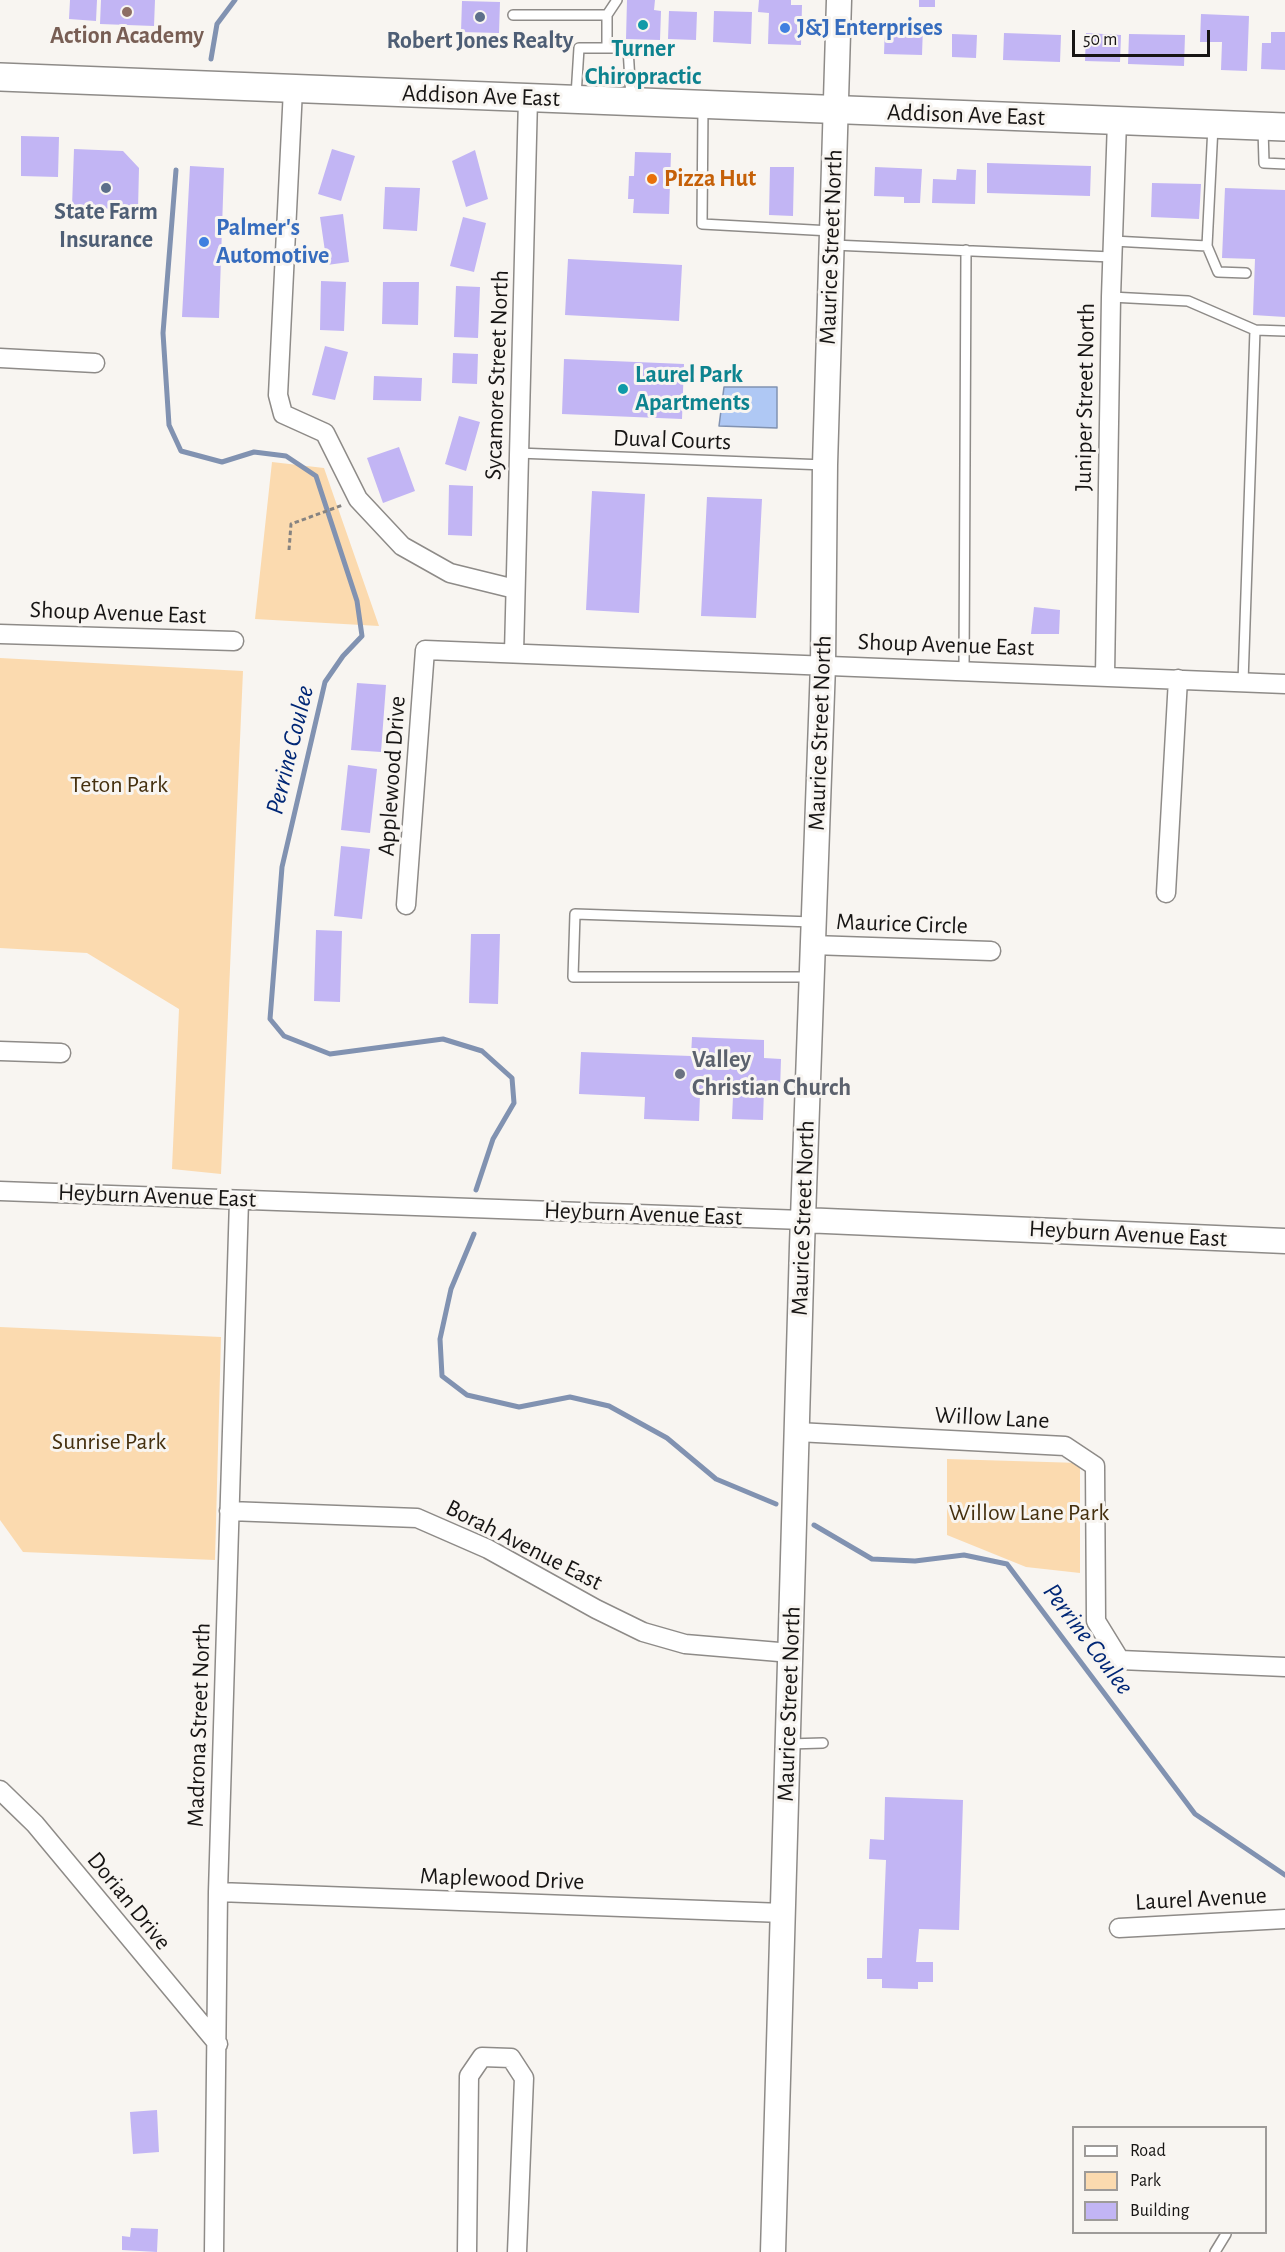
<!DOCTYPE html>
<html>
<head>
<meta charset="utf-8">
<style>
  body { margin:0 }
  #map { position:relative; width:1285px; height:2252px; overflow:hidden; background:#f8f5f1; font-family:"Alegreya Sans",sans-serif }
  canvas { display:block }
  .legend { position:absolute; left:1072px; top:2126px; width:195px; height:108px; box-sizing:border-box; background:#f8f5f1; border:2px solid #9e9b99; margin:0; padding:8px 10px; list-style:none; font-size:18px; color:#171514 }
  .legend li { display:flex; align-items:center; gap:12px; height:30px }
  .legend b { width:30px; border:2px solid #9e9b99 }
  .scale { position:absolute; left:1072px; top:30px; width:138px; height:27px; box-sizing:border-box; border:3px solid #171514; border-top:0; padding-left:8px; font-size:18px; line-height:21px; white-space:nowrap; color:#171514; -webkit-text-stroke:4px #f8f5f1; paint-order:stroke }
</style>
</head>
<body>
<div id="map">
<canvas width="1285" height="2252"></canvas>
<ul class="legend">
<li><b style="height:8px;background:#fff"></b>Road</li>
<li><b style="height:16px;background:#fbdaaf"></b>Park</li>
<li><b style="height:16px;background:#c2b5f4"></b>Building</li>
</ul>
<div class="scale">50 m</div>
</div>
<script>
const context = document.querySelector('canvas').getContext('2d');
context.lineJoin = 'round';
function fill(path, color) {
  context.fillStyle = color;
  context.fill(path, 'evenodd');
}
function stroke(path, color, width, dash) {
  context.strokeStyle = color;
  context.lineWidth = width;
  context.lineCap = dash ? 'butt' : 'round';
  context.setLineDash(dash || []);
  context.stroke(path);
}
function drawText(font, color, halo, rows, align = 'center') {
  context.font = font + ' "Alegreya Sans",sans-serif';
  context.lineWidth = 6;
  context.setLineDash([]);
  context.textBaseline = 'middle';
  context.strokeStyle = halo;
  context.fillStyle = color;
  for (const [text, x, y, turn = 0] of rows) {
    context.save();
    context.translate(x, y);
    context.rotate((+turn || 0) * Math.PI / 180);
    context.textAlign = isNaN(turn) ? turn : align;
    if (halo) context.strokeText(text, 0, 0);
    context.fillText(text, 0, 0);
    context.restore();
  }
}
fill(new Path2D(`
  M 272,462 L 324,468 L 379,626 L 255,619 Z
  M 0,658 L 243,671 L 221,1174 L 172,1169 L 179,1009 L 87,953 L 0,948 Z
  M 0,1327 L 221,1337 L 215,1560 L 23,1552 L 0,1520 Z
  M 947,1459 L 1080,1463 L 1080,1573 L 1026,1567 L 947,1535 Z`), '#fbdaaf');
const water = new Path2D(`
  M 724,387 L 777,387 L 777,428 L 719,426 Z`);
fill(water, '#afc8f4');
stroke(water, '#8192b1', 1.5);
stroke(new Path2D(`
  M 211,59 L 217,24 L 235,0
  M 176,170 L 163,333 L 169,425 L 181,451 L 222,462 L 254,452 L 286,456 L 316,476 L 357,601 L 362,636 L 343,656 L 325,682 L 282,867 L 270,1019 L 284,1036 L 330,1054 L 443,1039 L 482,1051 L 512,1078 L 514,1103 L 493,1139 L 476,1190
  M 474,1234 L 451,1289 L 440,1339 L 442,1376 L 467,1395 L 519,1407 L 570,1397 L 609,1406 L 667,1438 L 716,1479 L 776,1504
  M 814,1525 L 872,1559 L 915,1561 L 964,1555 L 1007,1564 L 1195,1814 L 1285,1875`), '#8192b1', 5);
fill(new Path2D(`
  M 70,0 L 97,0 L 96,21 L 69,19 Z
  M 101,0 L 155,0 L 154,26 L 100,24 Z
  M 627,0 L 655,0 L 654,10 L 661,11 L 660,40 L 626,39 Z
  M 759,0 L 791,0 L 791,5 L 802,5 L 801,45 L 768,44 L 769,13 L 758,12 Z
  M 919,0 L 935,0 L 935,7 L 919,7 Z
  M 462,1 L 500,2 L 499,33 L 461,32 Z
  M 669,11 L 697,12 L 696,40 L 668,39 Z
  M 714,11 L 752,12 L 751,44 L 713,42 Z
  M 1201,14 L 1249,16 L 1247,71 L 1221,70 L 1222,42 L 1200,42 Z
  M 885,25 L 923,26 L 922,55 L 884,54 Z
  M 1271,32 L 1285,32 L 1285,70 L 1261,69 L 1262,43 L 1271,43 Z
  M 1004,33 L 1061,35 L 1060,62 L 1003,60 Z
  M 1086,33 L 1121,35 L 1120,62 L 1085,61 Z
  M 952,34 L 977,35 L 976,58 L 952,57 Z
  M 1129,34 L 1185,35 L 1184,66 L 1128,64 Z
  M 21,136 L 59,137 L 58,177 L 21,176 Z
  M 74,149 L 123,151 L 139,168 L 138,210 L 72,207 Z
  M 332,149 L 355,156 L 341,201 L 318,194 Z
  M 475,150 L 488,199 L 466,207 L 452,161 Z
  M 635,152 L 671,153 L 669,214 L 633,213 L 634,199 L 628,199 L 629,176 L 634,176 Z
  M 987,163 L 1091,166 L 1090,196 L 987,193 Z
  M 190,166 L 224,168 L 219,318 L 182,317 Z
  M 770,167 L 794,167 L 793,216 L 769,215 Z
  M 875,167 L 922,169 L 920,203 L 904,203 L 904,197 L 874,196 Z
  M 957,169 L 976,170 L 975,204 L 932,203 L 933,179 L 956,180 Z
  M 1152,183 L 1201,184 L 1199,219 L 1151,217 Z
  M 385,187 L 420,188 L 417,231 L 383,229 Z
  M 1225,188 L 1285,190 L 1285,317 L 1253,315 L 1255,259 L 1222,258 Z
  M 343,214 L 349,262 L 327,265 L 320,217 Z
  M 463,217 L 486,223 L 474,272 L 450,266 Z
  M 568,259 L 682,265 L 679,321 L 565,315 Z
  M 321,281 L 346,282 L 344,331 L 320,330 Z
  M 383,282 L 419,282 L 418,325 L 382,324 Z
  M 456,286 L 480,287 L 478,338 L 454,337 Z
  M 325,346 L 348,352 L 335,400 L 312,395 Z
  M 453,353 L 478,354 L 477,384 L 452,383 Z
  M 564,359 L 684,364 L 682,419 L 562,414 Z
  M 374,376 L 422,378 L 421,401 L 373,400 Z
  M 459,416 L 480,422 L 466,471 L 445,464 Z
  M 399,447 L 415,491 L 383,503 L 367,458 Z
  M 449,485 L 473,486 L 472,536 L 448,535 Z
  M 592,491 L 645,494 L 639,613 L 586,610 Z
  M 707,497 L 762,499 L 756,618 L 701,616 Z
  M 1034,607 L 1060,610 L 1059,634 L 1031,634 Z
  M 357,683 L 386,685 L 381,752 L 351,750 Z
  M 348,765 L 377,769 L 370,833 L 341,830 Z
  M 341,846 L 370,849 L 362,919 L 334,916 Z
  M 316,930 L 342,931 L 340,1002 L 314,1001 Z
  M 471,934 L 500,934 L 498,1004 L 469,1003 Z
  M 692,1037 L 764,1040 L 764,1058 L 781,1059 L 780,1090 L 764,1089 L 763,1120 L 732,1119 L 733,1096 L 700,1094 L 699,1121 L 644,1119 L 645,1097 L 579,1094 L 581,1052 L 691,1056 Z
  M 885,1797 L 963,1800 L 959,1930 L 919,1929 L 916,1962 L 933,1962 L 933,1982 L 918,1982 L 918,1989 L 882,1988 L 882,1979 L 867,1979 L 867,1958 L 882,1958 L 886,1860 L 869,1859 L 870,1839 L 884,1840 Z
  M 157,2110 L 159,2152 L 133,2154 L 130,2112 Z
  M 131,2228 L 158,2229 L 157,2252 L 122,2250 L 122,2236 L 130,2237 Z`), '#c2b5f4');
const service = new Path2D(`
  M 513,15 L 607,15
  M 607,48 L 607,15 L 617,0
  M 576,96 L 579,48 L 628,48 L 631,98
  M 703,107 L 702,224 L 831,231
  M 1263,128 L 1264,163 L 1285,164
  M 1113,241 L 1207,246 L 1213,126
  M 833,245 L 1112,257
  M 1207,246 L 1218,272 L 1246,273
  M 1111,297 L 1188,301 L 1255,330 L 1285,331
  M 518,453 L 825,465
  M 964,670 L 966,250
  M 1243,682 L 1255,330
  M 809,977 L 573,977 L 575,914 L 813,922
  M 788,1744 L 823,1743
  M 1215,2252 L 1226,2234`);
const minor = new Path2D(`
  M 293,89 L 278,395 L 283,414 L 325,433 L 358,499 L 402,546 L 450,573 L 515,589
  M 0,358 L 95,363
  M 0,634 L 234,641
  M 514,653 L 528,98
  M 1105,675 L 1111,297 L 1117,121
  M 1166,893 L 1178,679
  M 406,905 L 425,650 L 1285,684
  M 812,945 L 991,951
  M 0,1051 L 61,1053
  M 0,1191 L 803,1220
  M 797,1432 L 1065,1446 L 1095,1466 L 1096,1621 L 1120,1660 L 1285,1667
  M 229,1511 L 417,1518 L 488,1549 L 596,1609 L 643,1632 L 685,1644 L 791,1653
  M 0,1790 L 35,1824 L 218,2044
  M 218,1892 L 783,1913
  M 1119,1928 L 1285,1919
  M 214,2252 L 218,1892 L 239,1200
  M 467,2252 L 469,2076 L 482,2057 L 511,2058 L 524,2078 L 517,2252`);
const tertiary = new Path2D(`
  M 803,1220 L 1285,1241
  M 773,2252 L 802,1246 L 823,665 L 825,465 L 839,0`);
const secondary = new Path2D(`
  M 0,77 L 1285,127`);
stroke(service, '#8e8b88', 12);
stroke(minor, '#8e8b88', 21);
stroke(tertiary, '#8e8b88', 27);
stroke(secondary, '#8e8b88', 30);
stroke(new Path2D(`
  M 289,550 L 291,524 L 343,505`), '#868381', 3, [4.5, 3]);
stroke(service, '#fff', 9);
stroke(minor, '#fff', 18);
stroke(tertiary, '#fff', 24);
stroke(secondary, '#fff', 27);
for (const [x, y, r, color] of [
  [127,12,6,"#8d6e63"],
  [480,17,6,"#5c6f8a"],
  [643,25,6,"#0f9aa8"],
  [785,28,6,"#3f7fe0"],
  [652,179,6,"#e8710a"],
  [106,188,6,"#5c6f8a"],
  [204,242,6,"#3f7fe0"],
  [623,389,6,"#0f9aa8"],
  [680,1074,6,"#6b7280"]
]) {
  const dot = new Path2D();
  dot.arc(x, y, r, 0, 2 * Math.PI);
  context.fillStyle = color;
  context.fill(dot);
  stroke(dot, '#f8f5f1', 2);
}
drawText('bold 24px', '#366cbe', '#f8f5f1', [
  ["J&J Enterprises",797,28],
  ["Palmer's",216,228],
  ["Automotive",216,256]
], 'left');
drawText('bold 24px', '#785e54', '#f8f5f1', [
  ["Action Academy",127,36]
]);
drawText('bold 24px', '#4e5e75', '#f8f5f1', [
  ["Robert Jones Realty",480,41],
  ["State Farm",106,212],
  ["Insurance",106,240]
]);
drawText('bold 24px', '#0d838f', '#f8f5f1', [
  ["Turner",643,49],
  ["Chiropractic",643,77],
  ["Laurel Park",635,375,"left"],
  ["Apartments",635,403,"left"]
]);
drawText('24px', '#171514', '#f8f5f1', [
  ["Addison Ave East",481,96,2],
  ["Addison Ave East",966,115,2],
  ["Maurice Street North",831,247,-88],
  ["Sycamore Street North",497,375,-88],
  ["Juniper Street North",1085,397,-89],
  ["Duval Courts",672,440,2],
  ["Shoup Avenue East",118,613,2],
  ["Shoup Avenue East",946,645,2],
  ["Maurice Street North",820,733,-88],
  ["Applewood Drive",392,776,-86],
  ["Maurice Circle",902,924,2],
  ["Heyburn Avenue East",157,1196,2],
  ["Heyburn Avenue East",643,1214,2],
  ["Maurice Street North",803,1218,-88],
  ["Heyburn Avenue East",1128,1234,3],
  ["Willow Lane",992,1418,3],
  ["Borah Avenue East",524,1545,27],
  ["Maurice Street North",789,1704,-88],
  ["Madrona Street North",199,1725,-88],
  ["Maplewood Drive",502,1879,2],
  ["Laurel Avenue",1201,1899,-3],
  ["Dorian Drive",129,1901,51]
]);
drawText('bold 24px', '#c56008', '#f8f5f1', [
  ["Pizza Hut",664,179]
], 'left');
drawText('24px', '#45300f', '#f8f5f1', [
  ["Teton Park",119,785],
  ["Sunrise Park",109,1442],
  ["Willow Lane Park",1029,1513]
]);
drawText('bold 24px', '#5b616d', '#f8f5f1', [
  ["Valley",692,1060],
  ["Christian Church",692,1088]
], 'left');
drawText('italic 26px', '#002776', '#f8f5f1', [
  ["Perrine Coulee",290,750,-76],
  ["Perrine Coulee",1088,1639,53]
]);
</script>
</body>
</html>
